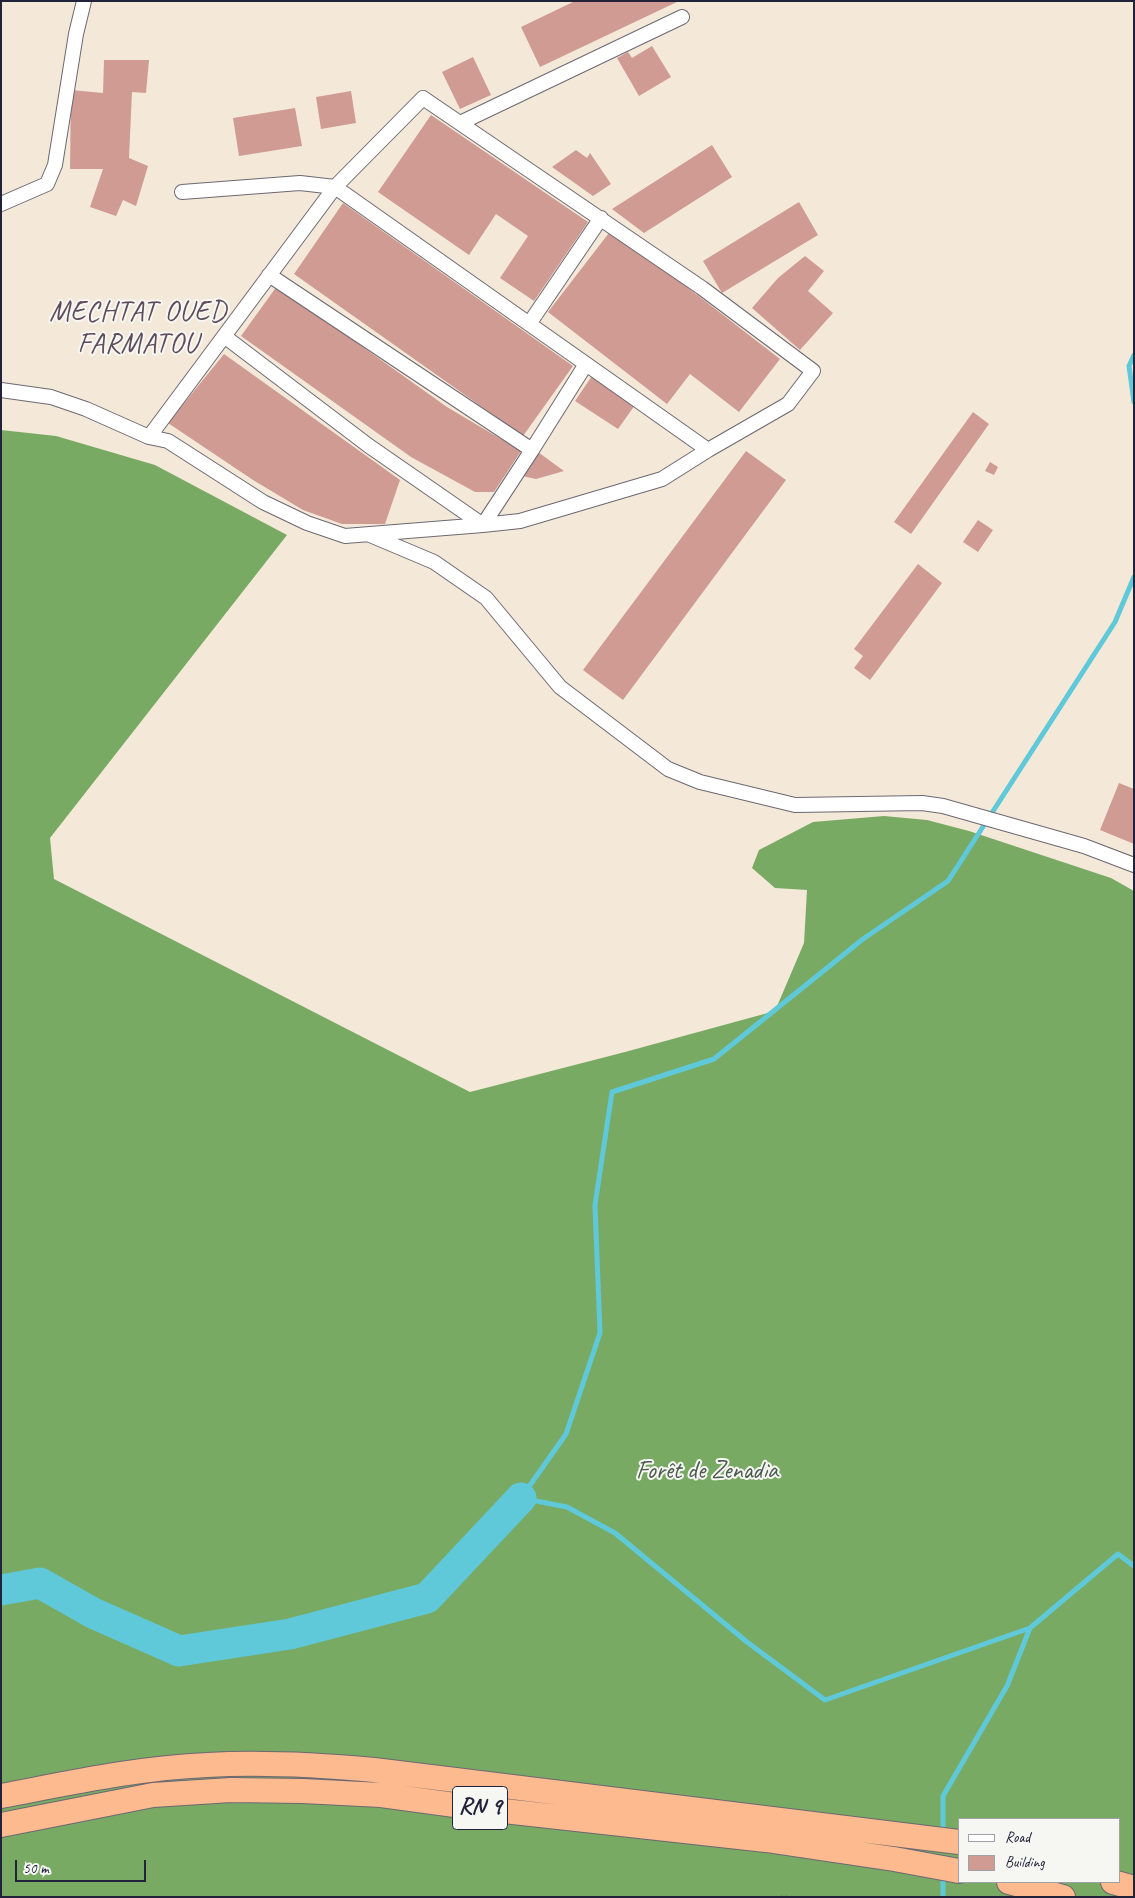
<!DOCTYPE html>
<html>
<head>
<meta charset="utf-8">
<style>
  body { margin:0 }
  #map { position:relative; width:1135px; height:1898px; overflow:hidden; background:#f4e9d8; font-family:Caveat,sans-serif }
  canvas { display:block }
  .frame { position:absolute; inset:0; border:2px solid #22223b; pointer-events:none }
  .legend { position:absolute; left:958px; top:1818px; width:162px; height:65px; box-sizing:border-box; background:#f6f6f2; border:1px solid #a1a1a9; margin:0; padding:6px 9px; list-style:none; font-size:15px; color:#22223b }
  .legend li { display:flex; align-items:center; gap:10px; height:25px }
  .legend b { width:25px; border:1px solid #a1a1a9 }
  .scale { position:absolute; left:15px; top:1860px; width:131px; height:22px; box-sizing:border-box; border:2px solid #22223b; border-top:0; padding-left:6px; font-size:15px; line-height:18px; white-space:nowrap; color:#22223b; -webkit-text-stroke:4px #f6f6f2; paint-order:stroke }
</style>
</head>
<body>
<div id="map">
<canvas width="1135" height="1898"></canvas>
<div class="frame"></div>
<ul class="legend">
<li><b style="height:6px;background:#fff"></b>Road</li>
<li><b style="height:14px;background:#cf9b93"></b>Building</li>
</ul>
<div class="scale">50 m</div>
</div>
<script>
const context = document.querySelector('canvas').getContext('2d');
context.lineJoin = 'round';
function fill(path, color) {
  context.fillStyle = color;
  context.fill(path, 'evenodd');
}
function stroke(path, color, width, dash) {
  context.strokeStyle = color;
  context.lineWidth = width;
  context.lineCap = dash ? 'butt' : 'round';
  context.setLineDash(dash || []);
  context.stroke(path);
}
function drawText(font, color, halo, rows, align = 'center') {
  context.font = font + ' Caveat,sans-serif';
  context.lineWidth = 4;
  context.setLineDash([]);
  context.textBaseline = 'middle';
  context.strokeStyle = halo;
  context.fillStyle = color;
  for (const [text, x, y, turn = 0] of rows) {
    context.save();
    context.translate(x, y);
    context.rotate((+turn || 0) * Math.PI / 180);
    context.textAlign = isNaN(turn) ? turn : align;
    if (halo) context.strokeText(text, 0, 0);
    context.fillText(text, 0, 0);
    context.restore();
  }
}
fill(new Path2D(`
  M 1,430 L 56,436 L 155,465 L 287,535 L 50,838 L 54,879 L 470,1092 L 625,1052 L 775,1011 L 804,943 L 807,890 L 775,888 L 752,868 L 759,850 L 813,822 L 884,816 L 927,820 L 969,831 L 1111,878 L 1134,891 L 1134,1897 L 1,1897 ZM 959,1819 L 1119,1819 L 1119,1882 L 959,1882 Z`), '#78aa64');
stroke(new Path2D(`
  M 1134,355 L 1129,366 L 1134,402
  M 1134,577 L 1115,622 L 948,881 L 863,939 L 714,1059 L 612,1092 L 595,1205 L 600,1333 L 566,1434 L 521,1498 L 567,1507 L 615,1533 L 747,1642 L 825,1700 L 1030,1628 L 1118,1554 L 1134,1566
  M 943,1834 L 943,1796 L 1007,1686 L 1030,1628
  M 943,1875 L 943,1897`), '#5fc9da', 5);
stroke(new Path2D(`
  M 1,1590 L 40,1583 L 93,1613 L 179,1651 L 290,1634 L 427,1598 L 521,1498`), '#5fc9da', 31);
fill(new Path2D(`
  M 575,1 L 679,1 L 540,67 L 521,27 Z
  M 652,46 L 671,77 L 639,96 L 617,58 L 628,52 L 632,58 Z
  M 473,57 L 491,95 L 460,109 L 442,72 Z
  M 104,60 L 149,60 L 146,93 L 132,92 L 129,158 L 148,166 L 136,206 L 123,200 L 116,216 L 90,207 L 103,169 L 70,169 L 71,90 L 103,93 Z
  M 351,91 L 356,123 L 321,129 L 316,97 Z
  M 295,108 L 302,146 L 239,156 L 233,118 Z
  M 431,115 L 588,222 L 534,301 L 500,278 L 528,236 L 496,214 L 469,255 L 378,192 Z
  M 712,145 L 732,177 L 644,233 L 612,209 Z
  M 576,150 L 587,158 L 590,153 L 611,184 L 593,196 L 552,167 Z
  M 799,202 L 818,235 L 722,293 L 703,261 Z
  M 343,203 L 573,366 L 523,436 L 294,274 Z
  M 612,229 L 780,359 L 739,412 L 690,374 L 667,404 L 548,312 Z
  M 805,256 L 824,271 L 808,291 L 833,313 L 800,350 L 752,308 L 778,278 Z
  M 277,286 L 447,407 L 521,451 L 494,492 L 475,492 L 411,457 L 241,336 Z
  M 224,354 L 400,480 L 385,524 L 342,524 L 303,510 L 253,480 L 168,423 Z
  M 592,376 L 635,405 L 618,429 L 575,401 Z
  M 973,412 L 989,424 L 911,534 L 894,522 Z
  M 746,451 L 786,480 L 623,700 L 583,670 Z
  M 538,452 L 564,471 L 536,479 L 522,476 Z
  M 990,462 L 998,467 L 994,475 L 985,471 Z
  M 978,520 L 993,530 L 978,552 L 963,542 Z
  M 918,564 L 942,583 L 870,680 L 854,668 L 863,656 L 854,649 Z
  M 1119,783 L 1134,789 L 1134,844 L 1100,830 Z`), '#cf9b93');
const minor = new Path2D(`
  M 460,123 L 682,17
  M 182,192 L 300,183 L 335,187 L 708,450
  M 1,204 L 47,184 L 55,165 L 76,34 L 84,1
  M 269,275 L 532,450 L 586,364
  M 529,324 L 601,218
  M 224,336 L 369,446 L 483,525 L 532,450
  M 1,390 L 51,397 L 86,409 L 149,437 L 168,441 L 263,502 L 307,523 L 345,536 L 483,525 L 520,521 L 662,479 L 708,450 L 788,404 L 813,371 L 702,288 L 423,98 L 335,187 L 149,437
  M 370,535 L 434,562 L 486,598 L 560,687 L 668,769 L 700,782 L 795,805 L 922,803 L 943,806 L 1084,846 L 1134,865`);
const trunk = new Path2D(`
  M 1,1796 C 70,1783 138,1768 207,1765 C 263,1762 319,1765 374,1770 L 959,1842
  M 1,1825 L 153,1795 L 231,1790 L 303,1791 L 381,1795 L 477,1808 L 766,1840 L 894,1859 L 959,1871
  M 1009,1882 L 1063,1897
  M 1113,1882 L 1134,1888`);
stroke(minor, '#6c6872', 16);
stroke(trunk, '#6c6872', 26);
stroke(new Path2D(`
  M 781,1897 L 788,1897`), '#6c6872', 3, [1, 4]);
stroke(minor, '#fff', 14);
stroke(trunk, '#fcba8e', 24);
for (const [x, y, w] of [
  [480,1808,55]
]) {
  const box = new Path2D();
  box.roundRect(x - w / 2, y - 21.5, w, 43, 4);
  context.fillStyle = '#f6f6f2';
  context.fill(box);
  stroke(box, '#22223b', 1);
}
drawText('bold 24px', '#22223b', null, [
  ["RN 9",480,1808]
]);
drawText('25px', '#4b5b4e', '#f6f6f2', [
  ["Forêt de Zenadia",707,1471]
]);
context.letterSpacing = '1px';
drawText('28px', '#5f4c5a', '#f6f6f2', [
  ["MECHTAT OUED",138,313],
  ["FARMATOU",138,345]
]);
context.letterSpacing = '0px';
</script>
</body>
</html>
